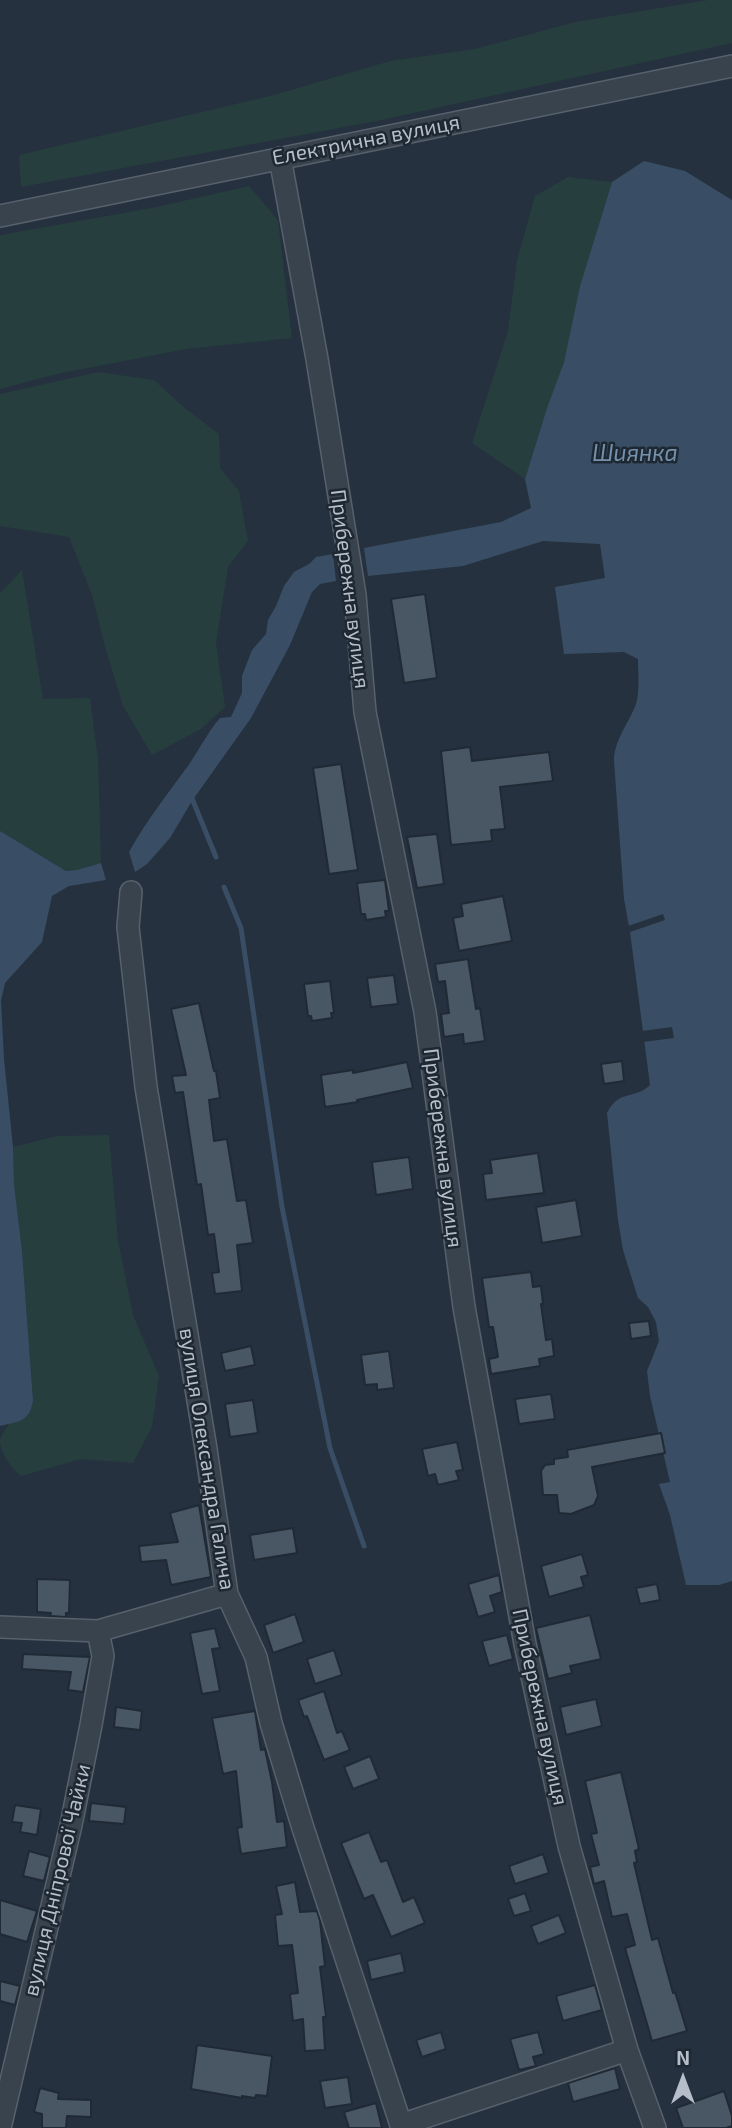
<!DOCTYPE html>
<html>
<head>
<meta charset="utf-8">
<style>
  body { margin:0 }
  #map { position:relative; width:732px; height:2128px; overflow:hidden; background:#25313e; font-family:"Exo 2",sans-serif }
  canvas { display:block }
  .north { position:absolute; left:648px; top:2044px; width:70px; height:70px; -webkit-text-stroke:5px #1e2833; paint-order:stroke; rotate:0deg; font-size:19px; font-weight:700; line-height:28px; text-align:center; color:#b5bec9 }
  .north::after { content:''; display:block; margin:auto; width:24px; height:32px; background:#b5bec9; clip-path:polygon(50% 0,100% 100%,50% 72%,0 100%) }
</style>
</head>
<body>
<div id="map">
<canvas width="732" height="2128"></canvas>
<div class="north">N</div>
</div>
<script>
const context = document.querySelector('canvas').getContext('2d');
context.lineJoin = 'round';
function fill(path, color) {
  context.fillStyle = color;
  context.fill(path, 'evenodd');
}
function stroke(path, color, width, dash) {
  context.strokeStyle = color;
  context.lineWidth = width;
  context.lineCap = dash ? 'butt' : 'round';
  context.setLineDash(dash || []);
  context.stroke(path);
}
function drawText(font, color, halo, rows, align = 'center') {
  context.font = font + ' "Exo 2",sans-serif';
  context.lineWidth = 5;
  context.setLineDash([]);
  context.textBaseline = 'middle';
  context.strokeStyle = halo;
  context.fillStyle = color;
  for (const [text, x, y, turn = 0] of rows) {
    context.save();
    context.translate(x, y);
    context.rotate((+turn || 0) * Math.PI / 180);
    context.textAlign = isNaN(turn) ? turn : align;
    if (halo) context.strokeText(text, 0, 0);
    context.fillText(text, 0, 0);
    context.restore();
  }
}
fill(new Path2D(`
  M 708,0 L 732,0 L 732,43 L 377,121 L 21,187 L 19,155 L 274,95 L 390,61 L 475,49 L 575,22 Z
  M 568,177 L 612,182 L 580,286 L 564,362 L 547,408 L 525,479 L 472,443 L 508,331 L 517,260 L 535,196 Z
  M 249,186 L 278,220 L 292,338 L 186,349 L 57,374 L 0,389 L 0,235 L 152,208 Z
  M 98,372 L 154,380 L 186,409 L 219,434 L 220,468 L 239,491 L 248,541 L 228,567 L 216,643 L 225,707 L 201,729 L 152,755 L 123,706 L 106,650 L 92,595 L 69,537 L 0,526 L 0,394 Z
  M 22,570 L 43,699 L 90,698 L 98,759 L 101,863 L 77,870 L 66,871 L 0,831 L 0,593 Z
  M 109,1135 L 118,1240 L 133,1315 L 159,1376 L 152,1427 L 133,1463 L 81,1459 L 21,1476 C 12,1469 0,1453 0,1440 C 1,1435 6,1428 9,1424 C 25,1418 30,1418 33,1400 L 22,1251 L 14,1184 L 13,1147 L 57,1136 Z`), '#273e3f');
fill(new Path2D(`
  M 644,161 L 685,171 L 732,200 L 732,1581 L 719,1585 L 686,1585 L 670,1515 L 659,1484 L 670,1482 L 650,1396 L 647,1371 L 659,1341 L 656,1322 L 648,1307 L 638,1298 L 623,1250 L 618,1220 L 607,1113 C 620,1088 633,1101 650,1085 L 630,932 L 624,899 L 614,761 C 614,740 629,723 636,704 C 640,691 638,672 638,659 L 624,652 L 564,654 L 555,587 L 605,578 L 600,544 L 543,541 L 463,566 L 368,576 L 364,548 L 501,522 L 531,508 L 525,479 L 547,408 L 564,362 L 580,286 L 612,182 Z
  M 333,554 L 336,581 L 320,584 L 312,592 L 290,645 L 251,718 L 192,801 L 170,838 L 147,864 L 135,872 L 129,852 C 146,821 169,792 190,763 C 200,748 208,732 220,718 L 231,717 L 242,693 L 242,676 L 252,650 L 266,634 L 268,620 L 276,606 L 284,586 L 294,572 L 309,564 L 316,557 Z
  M 0,831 L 66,871 L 77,870 L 101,863 L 106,880 L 69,886 L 52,896 L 42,942 L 5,983 L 1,1001 L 4,1059 L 13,1147 L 14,1184 L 22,1251 L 33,1400 C 30,1422 19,1421 0,1426 Z`), '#394e65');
fill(new Path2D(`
  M 663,914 L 665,920 L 630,932 L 628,926 Z
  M 672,1027 L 674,1038 L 643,1042 L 642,1031 Z`), '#25313e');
stroke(new Path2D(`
  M 191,796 L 216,857
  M 224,887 L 241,928 L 282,1207 L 330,1448 L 364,1546`), '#394e65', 5);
const building = new Path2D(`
  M 425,594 L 437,678 L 404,683 L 391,599 Z
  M 470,747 L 472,761 L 549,752 L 553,781 L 500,787 L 505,829 L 491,830 L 492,841 L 451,845 L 441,751 Z
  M 341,764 L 358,870 L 329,874 L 313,768 Z
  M 437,834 L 444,884 L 417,888 L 407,837 Z
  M 385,880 L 389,911 L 385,911 L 386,917 L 366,920 L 365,914 L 361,914 L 357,883 Z
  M 503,896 L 512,941 L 459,951 L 453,918 L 463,916 L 461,904 Z
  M 468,959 L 476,1009 L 480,1008 L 485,1041 L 464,1044 L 463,1034 L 444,1037 L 441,1014 L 449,1013 L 445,981 L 438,982 L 435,964 Z
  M 394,975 L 398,1004 L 371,1007 L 367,978 Z
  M 330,981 L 334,1013 L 331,1013 L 332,1018 L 312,1021 L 311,1016 L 308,1016 L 304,984 Z
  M 199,1003 L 214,1071 L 216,1071 L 220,1098 L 209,1100 L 214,1141 L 227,1139 L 237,1201 L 246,1200 L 253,1243 L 237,1245 L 242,1291 L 215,1294 L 212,1273 L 219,1272 L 214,1234 L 208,1235 L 201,1184 L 197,1185 L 183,1092 L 175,1093 L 172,1076 L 186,1075 L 171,1009 Z
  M 622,1061 L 624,1081 L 604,1084 L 601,1064 Z
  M 407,1062 L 413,1088 L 357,1100 L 358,1102 L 325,1107 L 321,1075 L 353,1070 L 353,1073 Z
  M 538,1153 L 544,1193 L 486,1200 L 483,1174 L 492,1173 L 490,1160 Z
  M 409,1157 L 413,1189 L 376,1195 L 372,1162 Z
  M 576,1200 L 582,1236 L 542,1243 L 536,1207 Z
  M 531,1272 L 533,1287 L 541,1286 L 543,1304 L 541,1304 L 546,1340 L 552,1339 L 554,1356 L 539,1359 L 540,1366 L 491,1374 L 489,1359 L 498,1357 L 493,1327 L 489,1327 L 482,1278 Z
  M 649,1321 L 651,1336 L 631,1339 L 629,1323 Z
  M 251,1346 L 255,1365 L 225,1371 L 221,1353 Z
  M 389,1351 L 394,1388 L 377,1390 L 377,1384 L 365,1385 L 361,1355 Z
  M 551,1394 L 555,1419 L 519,1424 L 515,1399 Z
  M 253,1400 L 258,1433 L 230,1437 L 225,1404 Z
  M 661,1433 L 665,1453 L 592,1467 L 598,1496 L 594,1505 L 571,1514 L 559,1513 L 557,1495 L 543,1495 L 541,1471 L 545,1465 L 554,1464 L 554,1459 L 568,1457 L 567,1450 Z
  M 457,1442 L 463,1470 L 456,1471 L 459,1480 L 438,1485 L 435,1474 L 428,1476 L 422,1449 Z
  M 199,1505 L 211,1577 L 171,1585 L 166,1560 L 141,1562 L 139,1546 L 178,1542 L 170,1513 Z
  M 293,1528 L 297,1553 L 254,1560 L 250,1535 Z
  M 582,1554 L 588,1575 L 581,1577 L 584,1587 L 549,1597 L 541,1566 Z
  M 499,1575 L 502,1592 L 490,1596 L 495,1612 L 478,1617 L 468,1584 Z
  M 37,1579 L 70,1580 L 69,1613 L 66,1613 L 66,1617 L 50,1616 L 51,1613 L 37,1612 Z
  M 657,1584 L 660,1600 L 640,1604 L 636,1588 Z
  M 295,1614 L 304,1642 L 273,1653 L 264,1625 Z
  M 590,1615 L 601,1659 L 570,1666 L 572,1673 L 548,1679 L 536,1628 Z
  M 215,1628 L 220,1648 L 212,1649 L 220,1691 L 202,1694 L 190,1633 Z
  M 507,1635 L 513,1659 L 489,1666 L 482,1641 Z
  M 334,1650 L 342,1675 L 315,1684 L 307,1659 Z
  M 23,1654 L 90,1657 L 83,1692 L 68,1690 L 71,1672 L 22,1669 Z
  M 324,1691 L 337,1733 L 342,1731 L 350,1750 L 324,1760 L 307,1716 L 304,1717 L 298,1700 Z
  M 596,1699 L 602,1726 L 566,1735 L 560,1707 Z
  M 116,1707 L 142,1711 L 140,1730 L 114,1727 Z
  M 255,1711 L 261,1750 L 265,1749 L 272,1782 L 277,1822 L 284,1821 L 287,1847 L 241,1854 L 237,1828 L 242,1827 L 236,1771 L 223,1774 L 212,1718 Z
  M 370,1756 L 379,1779 L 353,1789 L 344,1767 Z
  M 621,1772 L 639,1849 L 635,1851 L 637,1862 L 634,1863 L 652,1940 L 658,1938 L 673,1993 L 675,1992 L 687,2031 L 652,2041 L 625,1948 L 635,1945 L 627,1914 L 612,1917 L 604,1881 L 594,1884 L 590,1867 L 599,1865 L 591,1834 L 597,1833 L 585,1781 Z
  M 91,1803 L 126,1807 L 124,1824 L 89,1821 Z
  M 15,1805 L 41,1809 L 37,1835 L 20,1832 L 22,1823 L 12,1822 Z
  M 369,1832 L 381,1862 L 387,1860 L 403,1902 L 414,1897 L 425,1923 L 391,1937 L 373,1895 L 364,1899 L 341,1843 Z
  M 29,1851 L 50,1857 L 44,1881 L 23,1876 Z
  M 543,1854 L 549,1873 L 515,1884 L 509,1866 Z
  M 295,1882 L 300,1912 L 317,1911 L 320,1921 L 325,1966 L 320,1967 L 326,2017 L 323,2017 L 325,2050 L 305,2051 L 303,2019 L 293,2021 L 290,1994 L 298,1993 L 292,1945 L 278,1946 L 275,1915 L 282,1914 L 276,1886 Z
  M 525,1893 L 531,1911 L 514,1916 L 508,1899 Z
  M 0,1900 L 37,1911 L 27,1942 L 0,1934 Z
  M 559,1915 L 566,1933 L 538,1944 L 531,1926 Z
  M 401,1953 L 405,1972 L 371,1980 L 367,1961 Z
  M 0,1981 L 20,1986 L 15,2005 L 0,2001 Z
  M 595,1985 L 602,2010 L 563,2021 L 556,1996 Z
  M 441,2032 L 446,2049 L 422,2057 L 416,2040 Z
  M 538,2032 L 544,2054 L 533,2057 L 536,2066 L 519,2070 L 510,2039 Z
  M 197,2045 L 272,2056 L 267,2096 L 256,2095 L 255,2098 L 242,2096 L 242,2098 L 191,2089 Z
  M 615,2068 L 620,2089 L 573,2102 L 568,2083 Z
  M 348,2077 L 352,2104 L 325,2108 L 320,2081 Z
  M 40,2088 L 59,2093 L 58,2099 L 91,2100 L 91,2117 L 67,2116 L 66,2128 L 42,2128 L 42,2114 L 34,2112 Z
  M 724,2091 L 732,2116 L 732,2126 L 726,2128 L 683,2128 L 676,2108 Z
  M 376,2103 L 382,2128 L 349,2128 L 344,2112 Z`);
fill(building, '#495764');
stroke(building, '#202a35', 2);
const minor = new Path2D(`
  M 280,158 L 317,359 L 355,595 L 365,712 L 425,1012 L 464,1307 L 525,1644 L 569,1846 L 627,2050 L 655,2128
  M 0,216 L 732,66
  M 131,892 L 128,927 L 146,1087 L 206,1449 L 227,1594 L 256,1657 L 271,1723 L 302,1825 L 402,2128
  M 0,1627 L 98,1631 L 227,1594
  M 401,2125 L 627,2050
  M 0,2128 L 71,1825 L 91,1725 L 103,1656 L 98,1631`);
stroke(minor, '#57616c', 24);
stroke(minor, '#39434e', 21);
drawText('21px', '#b5bec9', '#1e2833', [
  ["Електрична вулиця",366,140,-11],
  ["Прибережна вулиця",350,589,83],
  ["Прибережна вулиця",443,1148,83],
  ["вулиця Олександра Галича",207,1459,81],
  ["Прибережна вулиця",540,1707,78],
  ["вулиця Дніпрової Чайки",57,1880,-77]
]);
drawText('italic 23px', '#7591ab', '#1e2833', [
  ["Шиянка",635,453]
]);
</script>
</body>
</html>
